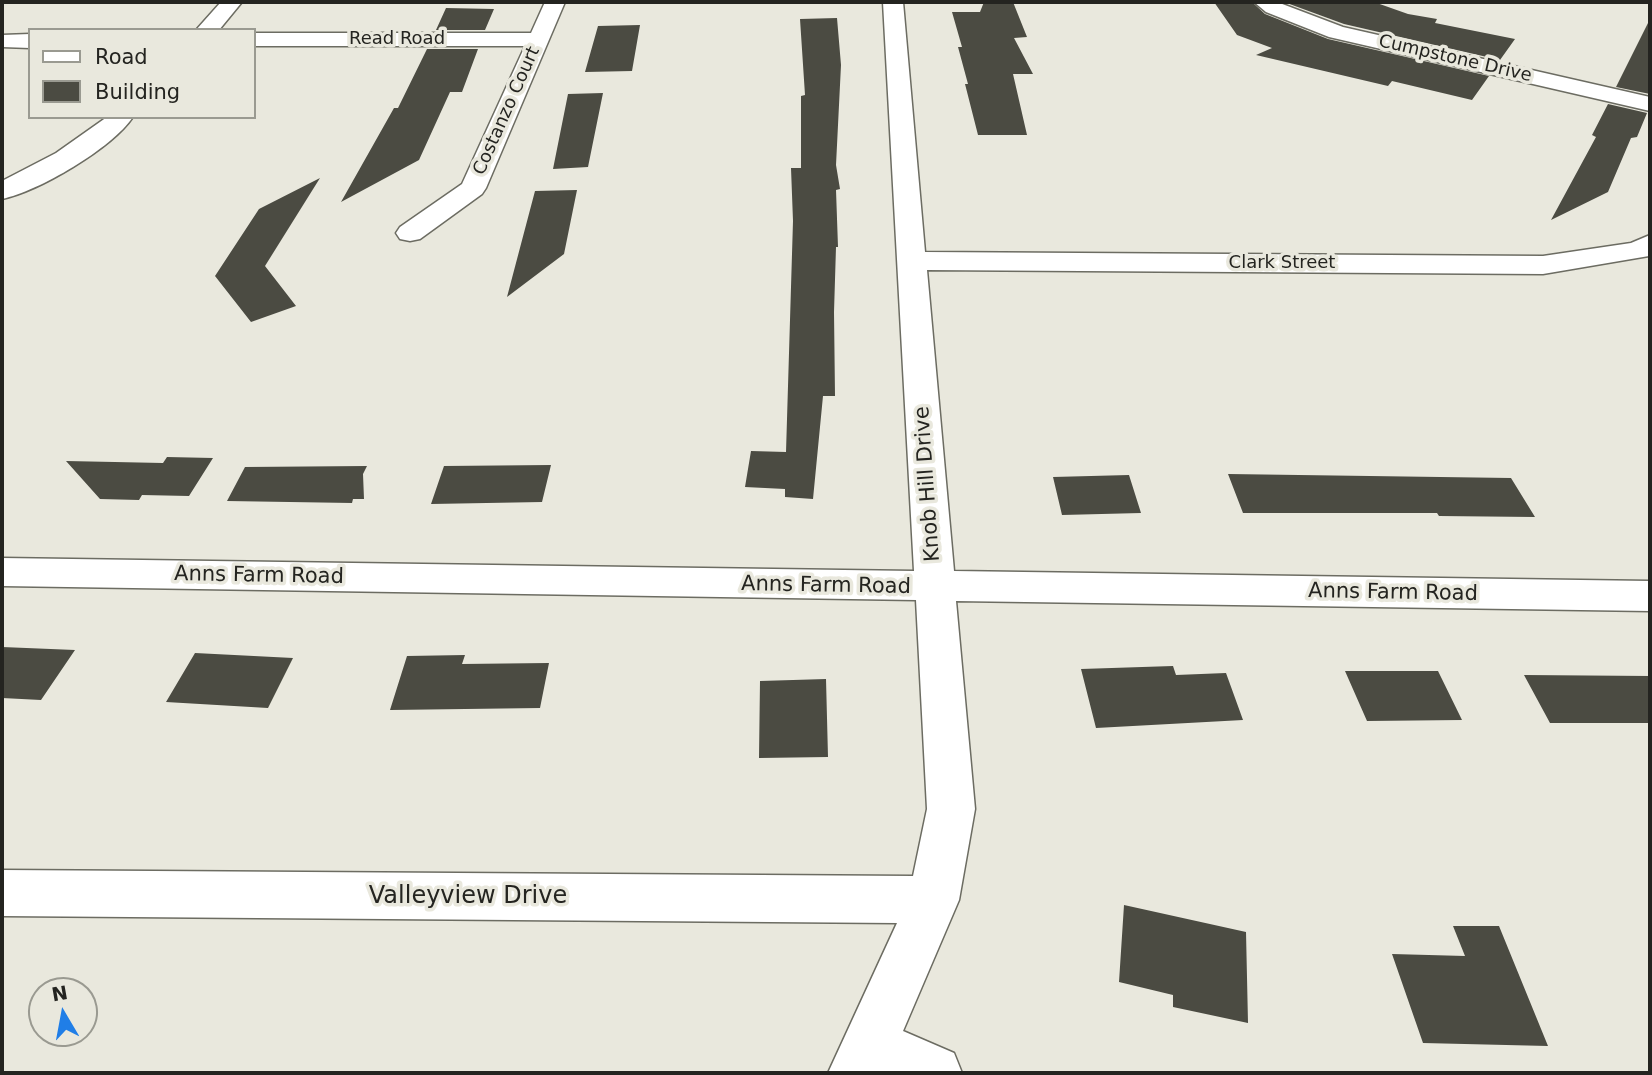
<!DOCTYPE html>
<html>
<head>
<meta charset="utf-8">
<style>
  body { margin:0 }
  #map { position:relative; width:1652px; height:1075px; overflow:hidden; background:#e9e8dd; font-family:"DejaVu Sans",sans-serif }
  canvas { display:block }
  .frame { position:absolute; inset:0; border:4px solid #242420; pointer-events:none }
  .legend { position:absolute; left:28px; top:28px; width:228px; height:91px; box-sizing:border-box; background:#e9e8dd; border:2px solid #9a9a91; margin:0; padding:9px 12px; list-style:none; font-size:21px; color:#242420 }
  .legend li { display:flex; align-items:center; gap:14px; height:35px }
  .legend b { width:35px; border:2px solid #9a9a91 }
  .north { position:absolute; left:28px; top:977px; width:70px; height:70px; box-sizing:border-box; background:#e9e8dd; border:2px solid #9a9a91; border-radius:50%; rotate:350deg; font-size:19px; font-weight:700; line-height:28px; text-align:center; color:#242420 }
  .north::after { content:''; display:block; margin:auto; width:24px; height:32px; background:#207ee7; clip-path:polygon(50% 0,100% 100%,50% 72%,0 100%) }
</style>
</head>
<body>
<div id="map">
<canvas width="1652" height="1075"></canvas>
<div class="frame"></div>
<ul class="legend">
<li><b style="height:9px;background:#fff"></b>Road</li>
<li><b style="height:19px;background:#4b4b42"></b>Building</li>
</ul>
<div class="north">N</div>
</div>
<script>
const context = document.querySelector('canvas').getContext('2d');
context.lineJoin = 'round';
function fill(path, color) {
  context.fillStyle = color;
  context.fill(path, 'evenodd');
}
function stroke(path, color, width, dash) {
  context.strokeStyle = color;
  context.lineWidth = width;
  context.lineCap = dash ? 'butt' : 'round';
  context.setLineDash(dash || []);
  context.stroke(path);
}
function drawText(font, color, halo, rows, align = 'center') {
  context.font = font + ' "DejaVu Sans",sans-serif';
  context.lineWidth = 7;
  context.setLineDash([]);
  context.textBaseline = 'middle';
  context.strokeStyle = halo;
  context.fillStyle = color;
  for (const [text, x, y, turn = 0] of rows) {
    context.save();
    context.translate(x, y);
    context.rotate((+turn || 0) * Math.PI / 180);
    context.textAlign = isNaN(turn) ? turn : align;
    if (halo) context.strokeText(text, 0, 0);
    context.fillText(text, 0, 0);
    context.restore();
  }
}
fill(new Path2D(`
  M 984,2 L 1013,2 L 1027,37 L 1014,38 L 1033,74 L 1013,74 L 1027,135 L 978,135 L 965,84 L 968,84 L 958,47 L 962,47 L 952,12 L 980,12 Z
  M 1214,2 L 1252,2 L 1265,14 L 1328,39 L 1489,76 L 1472,100 L 1392,81 L 1388,86 L 1256,55 L 1272,48 L 1237,35 Z
  M 1284,2 L 1374,2 L 1408,14 L 1437,19 L 1435,23 L 1515,39 L 1500,60 L 1344,24 Z
  M 446,8 L 494,9 L 485,30 L 436,30 Z
  M 837,18 L 841,65 L 836,165 L 840,189 L 836,190 L 838,247 L 836,247 L 834,312 L 835,396 L 823,396 L 813,499 L 785,497 L 785,489 L 745,487 L 751,451 L 786,452 L 793,221 L 791,168 L 801,168 L 801,96 L 805,95 L 800,19 Z
  M 1650,19 L 1650,94 L 1616,87 Z
  M 640,25 L 632,71 L 585,72 L 598,26 Z
  M 427,49 L 478,49 L 462,92 L 450,92 L 419,160 L 341,202 L 394,108 L 398,108 Z
  M 603,93 L 588,167 L 553,169 L 568,94 Z
  M 1608,104 L 1647,113 L 1637,137 L 1631,138 L 1608,192 L 1551,220 L 1596,137 L 1592,135 Z
  M 320,178 L 265,266 L 296,306 L 251,322 L 215,276 L 259,209 Z
  M 577,190 L 564,254 L 507,297 L 535,191 Z
  M 167,457 L 213,458 L 189,496 L 142,495 L 139,500 L 100,499 L 66,461 L 163,463 Z
  M 551,465 L 542,502 L 431,504 L 444,466 Z
  M 367,466 L 363,474 L 364,499 L 353,499 L 352,503 L 227,501 L 245,467 Z
  M 1228,474 L 1511,478 L 1535,517 L 1439,516 L 1437,513 L 1243,513 Z
  M 1129,475 L 1141,513 L 1062,515 L 1053,477 Z
  M 2,647 L 75,650 L 41,700 L 2,698 Z
  M 195,653 L 293,658 L 268,708 L 166,702 Z
  M 465,655 L 462,664 L 549,663 L 540,708 L 390,710 L 407,656 Z
  M 1173,666 L 1176,675 L 1226,673 L 1243,720 L 1096,728 L 1081,669 Z
  M 1345,671 L 1438,671 L 1462,720 L 1367,721 Z
  M 1524,675 L 1650,676 L 1650,723 L 1550,723 Z
  M 826,679 L 828,757 L 759,758 L 760,681 Z
  M 1124,905 L 1246,932 L 1248,1023 L 1173,1007 L 1173,995 L 1119,982 Z
  M 1453,926 L 1499,926 L 1548,1046 L 1423,1043 L 1392,954 L 1465,956 Z`), '#4b4b42');
const minor = new Path2D(`
  M 221,2 L 242,2 L 219,30 L 196,30 Z
  M 545,2 L 565,2 L 486,188 L 482,194 L 420,239 L 410,241 L 400,239 L 396,233 L 400,227 L 462,184 L 525,46 L 254,46 L 254,33 L 531,33 Z
  M 883,2 L 903,2 L 925,252 L 1543,256 L 1631,243 L 1650,235 L 1649,256 L 1543,274 L 927,270 L 954,571 L 1650,581 L 1650,611 L 956,601 L 975,809 L 959,900 L 903,1031 L 954,1053 L 962,1073 L 828,1073 L 897,923 L 2,916 L 2,870 L 913,876 L 927,809 L 916,600 L 2,586 L 2,558 L 914,571 Z
  M 1254,2 L 1277,2 L 1343,27 L 1650,97 L 1650,111 L 1329,37 L 1266,12 Z
  M 30,34 L 30,48 L 2,47 L 2,35 Z
  M 107,117 L 133,117 C 111,149 39,191 2,199 L 2,181 L 56,153 Z`);
stroke(minor, '#6c6c62', 3);
fill(minor, '#fff');
drawText('18px', '#242420', '#e9e8dd', [
  ["Read Road",397,39],
  ["Cumpstone Drive",1455,59,13],
  ["Costanzo Court",507,111,-66],
  ["Clark Street",1282,263]
]);
drawText('21px', '#242420', '#e9e8dd', [
  ["Knob Hill Drive",928,484,-94],
  ["Anns Farm Road",259,576,1],
  ["Anns Farm Road",826,586,1],
  ["Anns Farm Road",1393,593,1]
]);
drawText('24px', '#242420', '#e9e8dd', [
  ["Valleyview Drive",468,897]
]);
</script>
</body>
</html>
